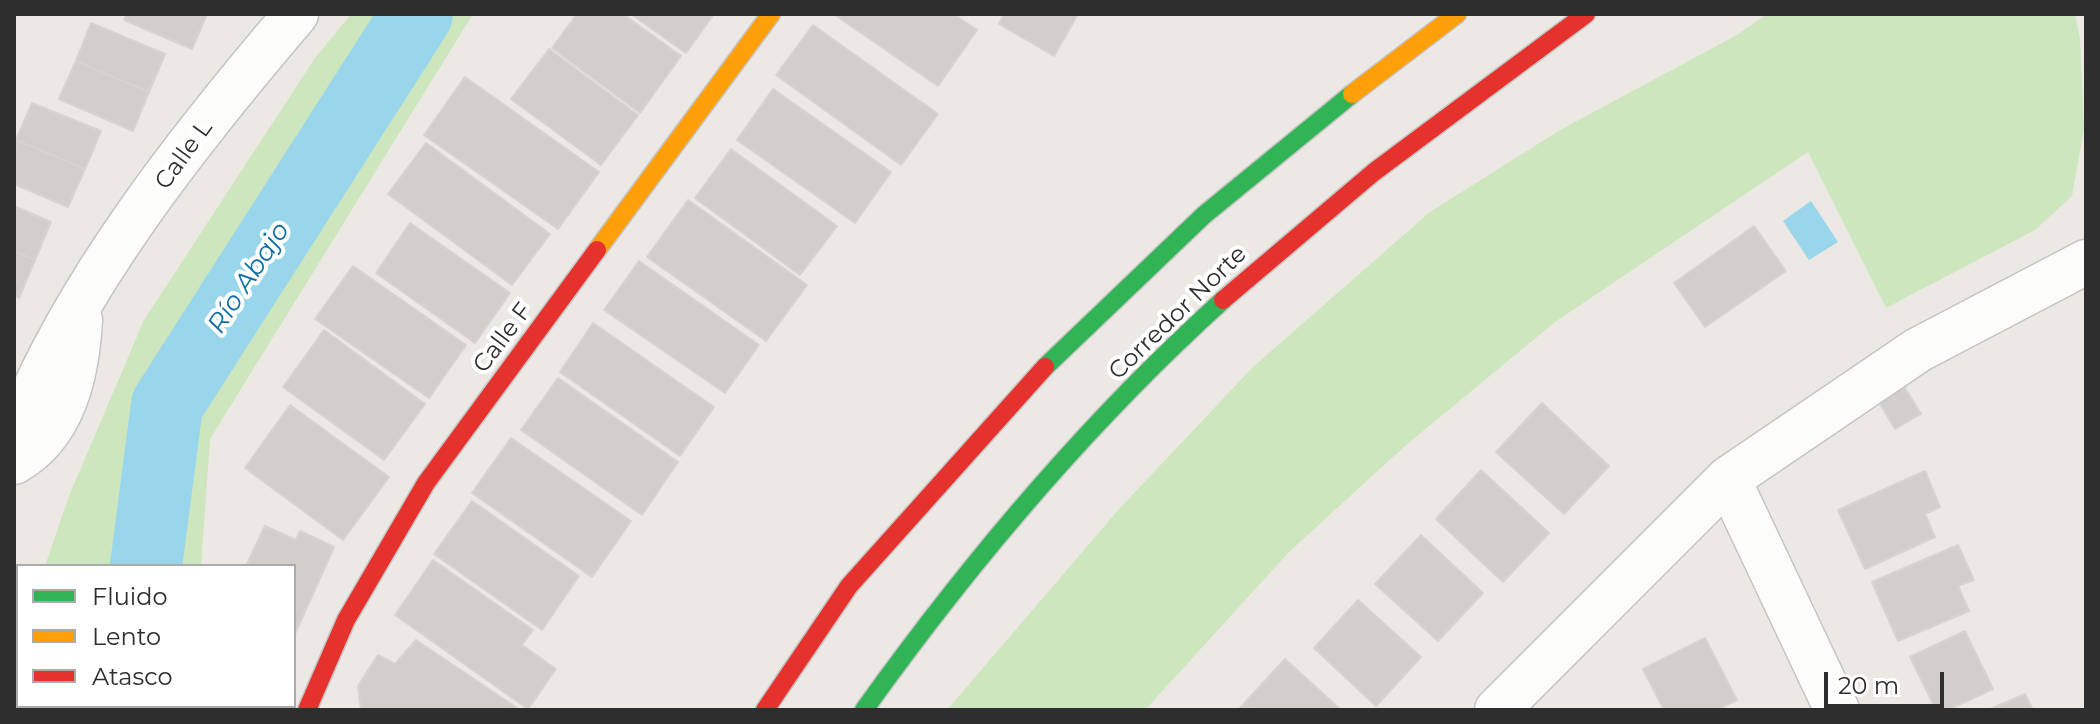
<!DOCTYPE html>
<html>
<head>
<meta charset="utf-8">
<style>
  body { margin:0 }
  #map { position:relative; width:2100px; height:724px; overflow:hidden; background:#ece8e4; font-family:Montserrat,sans-serif }
  canvas { display:block }
  .frame { position:absolute; inset:0; border:16px solid #2e2e2e; pointer-events:none }
  .legend { position:absolute; left:16px; top:564px; width:280px; height:144px; box-sizing:border-box; background:#fff; border:2px solid #ababab; margin:0; padding:10px 14px; list-style:none; font-size:24px; color:#2e2e2e }
  .legend li { display:flex; align-items:center; gap:16px; height:40px }
  .legend b { width:40px; border:2px solid #ababab }
  .scale { position:absolute; left:1824px; top:672px; width:120px; height:36px; box-sizing:border-box; border:4px solid #2e2e2e; border-top:0; padding-left:10px; font-size:24px; line-height:28px; white-space:nowrap; color:#2e2e2e; -webkit-text-stroke:6px #fff; paint-order:stroke }
</style>
</head>
<body>
<div id="map">
<canvas width="2100" height="724"></canvas>
<div class="frame"></div>
<ul class="legend">
<li><b style="height:10px;background:#30b455"></b>Fluido</li>
<li><b style="height:10px;background:#ff9f0a"></b>Lento</li>
<li><b style="height:10px;background:#e5322d"></b>Atasco</li>
</ul>
<div class="scale">20 m</div>
</div>
<script>
const context = document.querySelector('canvas').getContext('2d');
context.lineJoin = 'round';
function fill(path, color) {
  context.fillStyle = color;
  context.fill(path, 'evenodd');
}
function stroke(path, color, width, dash) {
  context.strokeStyle = color;
  context.lineWidth = width;
  context.lineCap = dash ? 'butt' : 'round';
  context.setLineDash(dash || []);
  context.stroke(path);
}
function drawText(font, color, halo, rows, align = 'center') {
  context.font = font + ' Montserrat,sans-serif';
  context.lineWidth = 8;
  context.setLineDash([]);
  context.textBaseline = 'middle';
  context.strokeStyle = halo;
  context.fillStyle = color;
  for (const [text, x, y, turn = 0] of rows) {
    context.save();
    context.translate(x, y);
    context.rotate((+turn || 0) * Math.PI / 180);
    context.textAlign = isNaN(turn) ? turn : align;
    if (halo) context.strokeText(text, 0, 0);
    context.fillText(text, 0, 0);
    context.restore();
  }
}
fill(new Path2D(`
  M 351,14 L 473,14 L 210,439 L 201,566 L 45,566 L 69,496 L 144,320 L 315,58 Z
  M 1767,14 L 2075,14 L 2080,39 L 2084,128 L 2072,196 L 2035,230 L 1886,308 L 1808,152 L 1555,322 L 1405,446 L 1289,552 L 1145,710 L 947,710 L 1119,509 L 1253,367 L 1430,212 L 1560,130 L 1737,35 Z
  M 18,647 L 18,706 L 190,706 L 190,710 L 14,710 L 14,659 Z`), '#cee6be');
fill(new Path2D(`
  M 1811,201 L 1838,242 L 1809,260 L 1783,221 Z`), '#99d6ec');
stroke(new Path2D(`
  M 146,566 L 167,405 L 417,14
  M 126,710 L 127,706`), '#99d6ec', 72);
const building = new Path2D(`
  M 127,14 L 207,14 L 192,49 L 124,20 Z
  M 577,14 L 623,14 L 681,56 L 640,113 L 552,48 Z
  M 631,14 L 714,14 L 686,53 Z
  M 953,14 L 977,30 L 938,86 L 835,15 Z
  M 1004,14 L 1078,14 L 1054,56 L 999,24 Z
  M 91,23 L 165,54 L 149,92 L 76,61 Z
  M 813,25 L 938,114 L 901,165 L 776,75 Z
  M 549,49 L 638,115 L 601,165 L 511,99 Z
  M 76,61 L 149,92 L 133,131 L 59,99 Z
  M 465,77 L 599,172 L 558,229 L 424,135 Z
  M 773,89 L 891,172 L 855,223 L 737,140 Z
  M 32,103 L 101,131 L 85,169 L 16,140 Z
  M 16,140 L 85,169 L 68,207 L 14,184 Z
  M 426,143 L 550,234 L 512,285 L 388,194 Z
  M 731,149 L 837,226 L 800,275 L 695,198 Z
  M 688,200 L 807,285 L 766,341 L 647,257 Z
  M 14,206 L 51,222 L 35,260 L 14,251 Z
  M 410,223 L 510,293 L 475,343 L 376,273 Z
  M 1754,226 L 1786,271 L 1705,327 L 1674,283 Z
  M 14,251 L 35,260 L 19,298 L 14,295 Z
  M 639,261 L 759,345 L 725,393 L 604,310 Z
  M 353,266 L 466,345 L 429,398 L 315,319 Z
  M 593,323 L 714,407 L 680,456 L 560,372 Z
  M 324,330 L 425,404 L 384,460 L 283,387 Z
  M 1884,354 L 1921,414 L 1895,429 L 1859,369 Z
  M 558,378 L 678,462 L 642,515 L 521,430 Z
  M 1542,403 L 1609,466 L 1564,514 L 1496,452 Z
  M 290,405 L 389,477 L 343,540 L 245,468 Z
  M 511,438 L 631,521 L 592,577 L 472,493 Z
  M 1481,470 L 1549,533 L 1503,582 L 1436,519 Z
  M 1925,471 L 1940,507 L 1925,514 L 1935,537 L 1865,569 L 1838,510 Z
  M 472,501 L 579,576 L 542,630 L 434,554 Z
  M 265,526 L 296,540 L 300,531 L 334,547 L 294,636 L 294,566 L 246,566 Z
  M 1421,535 L 1483,593 L 1438,641 L 1375,584 Z
  M 1958,545 L 1974,580 L 1958,586 L 1969,611 L 1898,641 L 1872,582 Z
  M 433,560 L 533,630 L 522,645 L 556,669 L 528,709 L 395,615 Z
  M 1358,600 L 1421,657 L 1376,706 L 1314,648 Z
  M 1965,631 L 1993,689 L 1947,710 L 1936,710 L 1910,657 Z
  M 1705,638 L 1737,700 L 1716,710 L 1664,710 L 1643,669 Z
  M 416,640 L 517,708 L 516,710 L 361,710 L 358,686 L 378,655 L 395,664 Z
  M 1285,659 L 1341,710 L 1240,708 Z
  M 2025,694 L 2033,710 L 1988,710 Z`);
fill(building, '#d1cecb');
stroke(building, '#d7d4d0', 2);
const street = new Path2D(`
  M 14,438 C 71,287 191,137 296,14
  M 14,462 C 64,434 77,374 80,320
  M 1728,479 L 1837,710
  M 1497,710 L 1728,479 L 1918,350 L 2086,262`);
const fast = new Path2D(`
  M 1045,367 L 1204,215 L 1352,94
  M 864,710 C 970,562 1087,423 1223,300`);
const slow = new Path2D(`
  M 1352,94 L 1457,14
  M 597,250 L 771,14`);
const jam = new Path2D(`
  M 1223,300 L 1374,172 L 1586,14
  M 307,710 L 346,620 L 426,483 L 597,250
  M 765,710 L 849,586 L 1045,367`);
stroke(street, '#c5c4c5', 47);
stroke(fast, '#c5c4c5', 21);
stroke(slow, '#c5c4c5', 21);
stroke(jam, '#c5c4c5', 21);
stroke(street, '#fcfcfb', 44);
stroke(fast, '#30b455', 18);
stroke(slow, '#ff9f0a', 18);
stroke(jam, '#e5322d', 18);
drawText('24px', '#2e2e2e', '#fff', [
  ["Calle L",184,155,-54],
  ["Corredor Norte",1178,313,-44],
  ["Calle F",503,338,-53]
]);
drawText('italic 26px', '#0d6fa3', '#fff', [
  ["Río Abajo",249,278,-57]
]);
</script>
</body>
</html>
